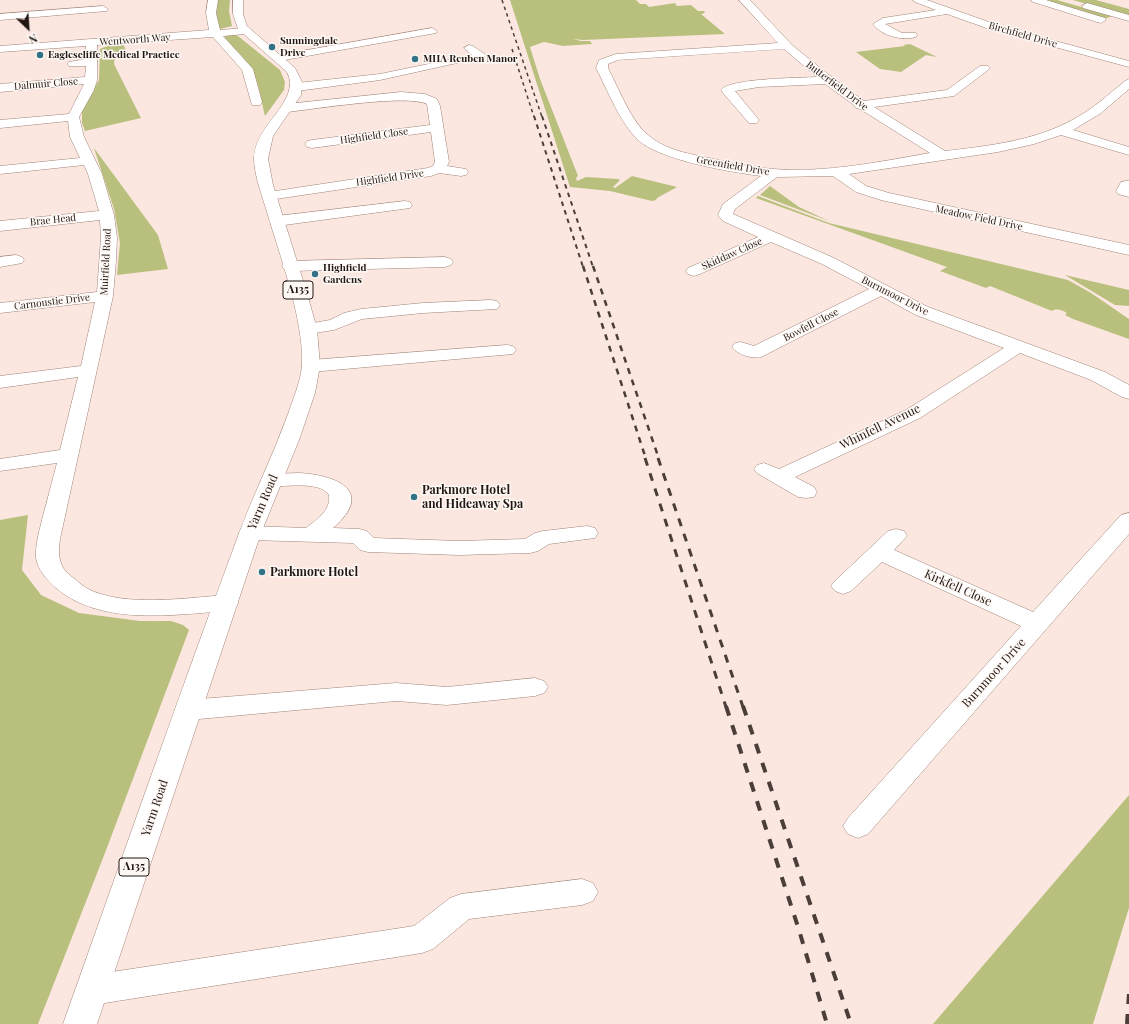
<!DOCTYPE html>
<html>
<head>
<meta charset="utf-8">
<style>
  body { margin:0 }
  #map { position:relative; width:1129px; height:1024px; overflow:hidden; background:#fbe7e0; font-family:"Playfair Display",serif }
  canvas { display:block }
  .north { position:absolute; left:8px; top:8px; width:40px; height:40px; -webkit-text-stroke:3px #fef8f5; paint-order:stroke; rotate:155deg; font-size:11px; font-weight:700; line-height:16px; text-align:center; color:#211612 }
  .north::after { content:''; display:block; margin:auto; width:14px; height:18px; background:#211612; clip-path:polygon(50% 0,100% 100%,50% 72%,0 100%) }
</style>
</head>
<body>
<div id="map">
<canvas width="1129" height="1024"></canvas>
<div class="north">N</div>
</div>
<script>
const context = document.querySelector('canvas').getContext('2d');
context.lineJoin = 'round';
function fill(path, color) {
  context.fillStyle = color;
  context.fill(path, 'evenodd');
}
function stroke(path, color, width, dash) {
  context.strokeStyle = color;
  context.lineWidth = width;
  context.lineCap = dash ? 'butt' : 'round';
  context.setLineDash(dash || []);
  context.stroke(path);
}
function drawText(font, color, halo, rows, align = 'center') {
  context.font = font + ' "Playfair Display",serif';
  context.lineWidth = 3;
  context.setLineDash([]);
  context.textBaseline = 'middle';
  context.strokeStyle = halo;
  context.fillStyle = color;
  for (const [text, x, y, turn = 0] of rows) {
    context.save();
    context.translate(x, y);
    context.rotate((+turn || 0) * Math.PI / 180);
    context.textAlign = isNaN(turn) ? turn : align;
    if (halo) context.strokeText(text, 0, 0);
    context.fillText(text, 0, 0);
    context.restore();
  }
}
fill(new Path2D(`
  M 217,0 L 230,0 L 229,11 L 232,26 L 220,29 L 214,14 Z
  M 510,0 L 636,0 L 640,4 L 646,4 L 649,7 L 675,3 L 677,6 L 691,5 L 698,11 L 704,11 L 705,13 L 701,14 L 725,34 L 583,40 L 573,39 L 581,41 L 590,41 L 592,44 L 563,46 L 544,42 L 530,47 L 540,79 L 578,176 L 576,178 L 577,181 L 586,177 L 618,179 L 620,180 L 613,187 L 615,188 L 632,176 L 677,187 L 657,198 L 656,200 L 652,201 L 610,191 L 570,187 Z
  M 1038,0 L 1057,0 L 1113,16 L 1104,19 Z
  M 1073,0 L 1096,0 L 1129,9 L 1129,16 Z
  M 233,34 L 238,36 L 280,70 L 285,82 L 284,90 L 265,116 C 261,100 259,81 250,67 C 243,56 232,46 223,37 Z
  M 123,43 L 126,51 L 115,53 L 114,64 L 141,118 L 85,131 L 82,123 L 82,110 L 99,80 L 100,49 L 109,45 Z
  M 910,44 L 937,57 L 926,55 L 901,72 L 880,69 L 856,52 L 905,46 L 903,45 Z
  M 94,148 L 158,235 L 168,269 L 117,275 L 120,243 L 114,209 Z
  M 770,186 L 799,207 L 829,221 L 760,195 Z
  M 758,196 L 829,223 L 1068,280 L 1091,293 L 1129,319 L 1129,339 L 1073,319 L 1065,315 L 1067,313 C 1062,310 1056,308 1052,311 L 990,286 L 986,288 L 940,271 L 947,267 L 756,198 Z
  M 1065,275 L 1129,290 L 1129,306 L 1115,305 Z
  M 28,515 L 22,570 L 41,595 L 79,613 L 140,621 L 171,621 L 183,625 L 189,630 L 105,853 L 38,1024 L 0,1024 L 0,520 Z
  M 1129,795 L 1129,908 L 1093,1024 L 933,1024 Z`), '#b9c07d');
const minor = new Path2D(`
  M 208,0 L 218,0 L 216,13 L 220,30 L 245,28 L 250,31 L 245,34 L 223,36 L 253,69 L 262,102 L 260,105 L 252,105 L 242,70 L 213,37 L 97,45 L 97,80 L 94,90 L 79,117 L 84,137 L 102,174 L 114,215 L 117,238 L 116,261 L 113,296 L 60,539 C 59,547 58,555 61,563 C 63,570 69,575 75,579 C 79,583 84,587 90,590 C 127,607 186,598 226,595 L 235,597 L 238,603 L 235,609 L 226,611 C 171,615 101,626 56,588 C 47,580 38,570 36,558 C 35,544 40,529 43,516 C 48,498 52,481 57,463 L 0,471 L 0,459 L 60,450 L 78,377 L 0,388 L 0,376 L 81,366 L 95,302 L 0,313 L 0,303 L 97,292 L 101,238 L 100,220 L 0,231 L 0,221 L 99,211 L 88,174 L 84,165 L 0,174 L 0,166 L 80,158 L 70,137 L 68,121 L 0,128 L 0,120 L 69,114 L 84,84 L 0,92 L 0,84 L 85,77 L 86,66 L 69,66 L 67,64 L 69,62 L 86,59 L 86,46 L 0,52 L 0,46 L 209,30 L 206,13 Z
  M 739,0 L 750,0 L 792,45 L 829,75 L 864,101 L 947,90 L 980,66 L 988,66 L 990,68 L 988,70 L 954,96 L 874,107 L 945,151 C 988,146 1035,141 1074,119 C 1093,109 1109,94 1125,81 L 1129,79 L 1129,89 L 1101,113 L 1073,130 L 1129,147 L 1129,155 L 1061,135 L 1034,144 L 998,152 L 849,174 L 866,186 L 889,193 L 1129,245 L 1129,255 L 881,200 L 856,192 L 833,176 L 777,177 L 735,209 L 733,214 L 834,258 L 928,307 L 1105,372 L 1129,385 L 1129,399 L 1122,397 L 1091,380 L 1020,353 L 920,418 L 795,477 L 814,487 L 817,492 L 814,497 L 806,498 L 798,497 L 757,473 L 754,469 L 757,465 L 764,463 L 779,469 L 906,410 L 1004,348 L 916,315 L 881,296 L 761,357 C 752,359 738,355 732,347 L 735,343 L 741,342 L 754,346 L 869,289 L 822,264 L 771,242 L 700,274 L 694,276 L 688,274 L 686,271 L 688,268 L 758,237 L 723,221 L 718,215 L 723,204 L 761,176 C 731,172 655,160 635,137 C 618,118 608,91 596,68 L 599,60 L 616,54 L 778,43 ZM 784,49 L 817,77 C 800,78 730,78 721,90 L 723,93 L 749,123 L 757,123 L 759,120 L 735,91 L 759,87 L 825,84 L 854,105 L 856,108 L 860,109 L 930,153 C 878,162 826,173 773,169 C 750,167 727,162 704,157 C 685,153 664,149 648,135 C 632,123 618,87 608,68 L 608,64 L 618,60 Z
  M 913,0 L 927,0 L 1000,26 L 1129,61 L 1129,67 L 992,30 L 947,14 L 885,24 L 902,33 L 916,33 L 917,35 L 916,37 C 902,41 882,36 873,24 L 883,18 L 936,10 L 915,2 Z
  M 1031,0 L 1046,0 L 1105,18 L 1106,20 L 1101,23 L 1097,22 L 1033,2 Z
  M 1087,3 L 1129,15 L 1129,21 L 1083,8 L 1082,6 Z
  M 103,6 L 108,9 L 107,11 L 0,20 L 0,14 Z
  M 432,28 L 437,31 L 436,33 L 279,61 L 273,58 L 279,55 Z
  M 469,45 L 473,46 L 486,55 L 484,57 L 380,80 L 297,91 L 293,90 L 291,87 L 293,84 L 297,83 L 380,74 L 472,55 L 464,48 Z
  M 401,92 L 425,94 L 437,99 L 440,106 L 449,162 L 447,166 L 466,169 L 468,172 L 466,175 L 461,176 L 439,173 L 431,176 L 269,200 L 264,199 L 262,196 L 264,193 L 269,192 L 428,168 L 433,166 L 435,162 L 431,132 L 312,148 L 307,147 L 305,144 L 307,141 L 312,140 L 430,125 L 427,104 C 407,94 315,109 287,112 L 283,111 L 281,108 L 283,105 L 287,104 Z
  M 1126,181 L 1129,181 L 1129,197 L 1118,194 L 1116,191 L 1121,182 Z
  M 405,201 L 410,202 L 412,205 L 410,208 L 277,226 L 272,224 L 269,221 L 272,218 L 277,216 Z
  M 16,255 L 22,257 L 24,260 L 22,263 L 0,267 L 0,257 Z
  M 445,257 L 451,259 L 453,262 L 451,265 L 445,267 L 290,271 L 284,269 L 282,266 L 284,263 L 290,261 Z
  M 491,300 L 497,301 L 500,305 L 497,309 L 423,313 L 362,319 L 334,330 L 308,334 L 302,333 L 299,329 L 302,325 L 330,320 L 344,313 L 361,309 L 423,303 Z
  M 507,345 L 513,346 L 516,350 L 513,354 L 311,372 L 304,370 L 302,366 L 304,362 L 311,360 Z
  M 299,473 C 338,475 375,492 333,528 L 359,529 L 367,531 L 374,538 L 459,541 L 525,539 L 535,533 L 543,531 L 587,526 L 595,528 L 598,533 L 595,538 L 549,544 L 538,551 L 530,553 L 459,555 L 368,552 L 360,550 L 353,543 L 250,540 L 242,538 L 239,533 L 242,528 L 250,526 L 306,528 C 317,519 331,511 329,495 C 318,479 282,489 264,485 L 261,480 L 264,475 L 272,474 Z
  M 1129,513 L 1129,534 L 868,834 L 858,838 L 848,834 L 843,826 L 848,818 L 1021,626 L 882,562 L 851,591 L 843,594 L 835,591 L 831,586 L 835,581 L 888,531 L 896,529 L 904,531 L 907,536 L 894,550 L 1033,612 L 1121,515 Z
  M 535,678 L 544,681 L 548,687 L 544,693 L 535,696 L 447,705 L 396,701 L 188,720 L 179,717 L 175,710 L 179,703 L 188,700 L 396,683 L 447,687 Z
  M 582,879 L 593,883 L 598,892 L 593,901 L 582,905 L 469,919 L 433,949 L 422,953 L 92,1005 L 80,1001 L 75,990 L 80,979 L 92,975 L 414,926 L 450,898 L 461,894 Z`);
const major = new Path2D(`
  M 233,0 L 243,0 L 243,14 L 247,26 L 295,68 L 302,82 L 301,95 L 273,136 L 268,159 L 273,185 L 306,290 L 317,329 L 320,366 L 315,393 L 299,440 L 261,533 L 97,1024 L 63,1024 C 121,861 178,698 238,536 C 253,495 273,456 288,414 C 293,399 301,381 302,365 C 304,320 280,256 267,212 C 262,195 254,175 254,158 C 255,124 302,101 287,72 L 238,29 L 233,14 Z`);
stroke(minor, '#a08377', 1);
stroke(major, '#a08377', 1);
fill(minor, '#fff');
fill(major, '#fff');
stroke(new Path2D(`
  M 502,0 L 542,117
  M 512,49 L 534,117`), '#4b3e39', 1.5, [3.5, 3.5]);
stroke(new Path2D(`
  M 534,116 L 583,267
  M 542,116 L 593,267`), '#4b3e39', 2, [4.5, 4.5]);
stroke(new Path2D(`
  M 583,266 L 646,459
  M 593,266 L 659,459`), '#4b3e39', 2.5, [6, 6]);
stroke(new Path2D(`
  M 645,458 L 726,707
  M 658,458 L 743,707`), '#4b3e39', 3, [8, 8]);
stroke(new Path2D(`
  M 726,706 L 799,930 L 827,1024
  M 743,706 L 851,1024
  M 1127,1024 L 1129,993`), '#4b3e39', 4, [10, 10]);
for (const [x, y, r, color] of [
  [272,47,4,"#317385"],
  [40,55,4,"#317385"],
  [415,59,4,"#317385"],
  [315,274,4,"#317385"],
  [414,497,4,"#317385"],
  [262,572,4,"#317385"]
]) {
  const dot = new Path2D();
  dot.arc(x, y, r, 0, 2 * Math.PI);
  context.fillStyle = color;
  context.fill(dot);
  stroke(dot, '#fef8f5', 1.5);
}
drawText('10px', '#211612', '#fef8f5', [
  ["Birchfield Drive",1023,35,16],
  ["Wentworth Way",135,40,-4],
  ["Dalmuir Close",46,84,-5],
  ["Butterfield Drive",837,86,37],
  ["Highfield Close",374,136,-8],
  ["Greenfield Drive",733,166,10],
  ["Highfield Drive",390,178,-8],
  ["Meadow Field Drive",979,218,12],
  ["Brae Head",53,220,-6],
  ["Skiddaw Close",732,254,-24],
  ["Muirfield Road",106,262,-87],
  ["Burnmoor Drive",895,296,27],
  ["Carnoustie Drive",52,302,-7],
  ["Bowfell Close",811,325,-27]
]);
drawText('bold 10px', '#211612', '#fef8f5', [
  ["Sunningdale",280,41],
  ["Drive",280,53],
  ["Eaglescliffe Medical Practice",48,55],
  ["MHA Reuben Manor",423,59],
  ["Highfield",323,268],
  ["Gardens",323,280]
], 'left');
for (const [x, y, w] of [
  [298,290,30],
  [134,867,30]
]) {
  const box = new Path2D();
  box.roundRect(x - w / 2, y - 9, w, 18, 3);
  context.fillStyle = '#fef8f5';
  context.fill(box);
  stroke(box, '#211612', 1);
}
drawText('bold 11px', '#211612', null, [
  ["A135",298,290],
  ["A135",134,867]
]);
drawText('12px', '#211612', '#fef8f5', [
  ["Whinfell Avenue",880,427,-26],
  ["Yarm Road",263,502,-67],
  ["Kirkfell Close",958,588,24],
  ["Burnmoor Drive",994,673,-48],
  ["Yarm Road",155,808,-71]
]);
drawText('bold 12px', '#211612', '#fef8f5', [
  ["Parkmore Hotel",422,490],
  ["and Hideaway Spa",422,504],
  ["Parkmore Hotel",270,572]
], 'left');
</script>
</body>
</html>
